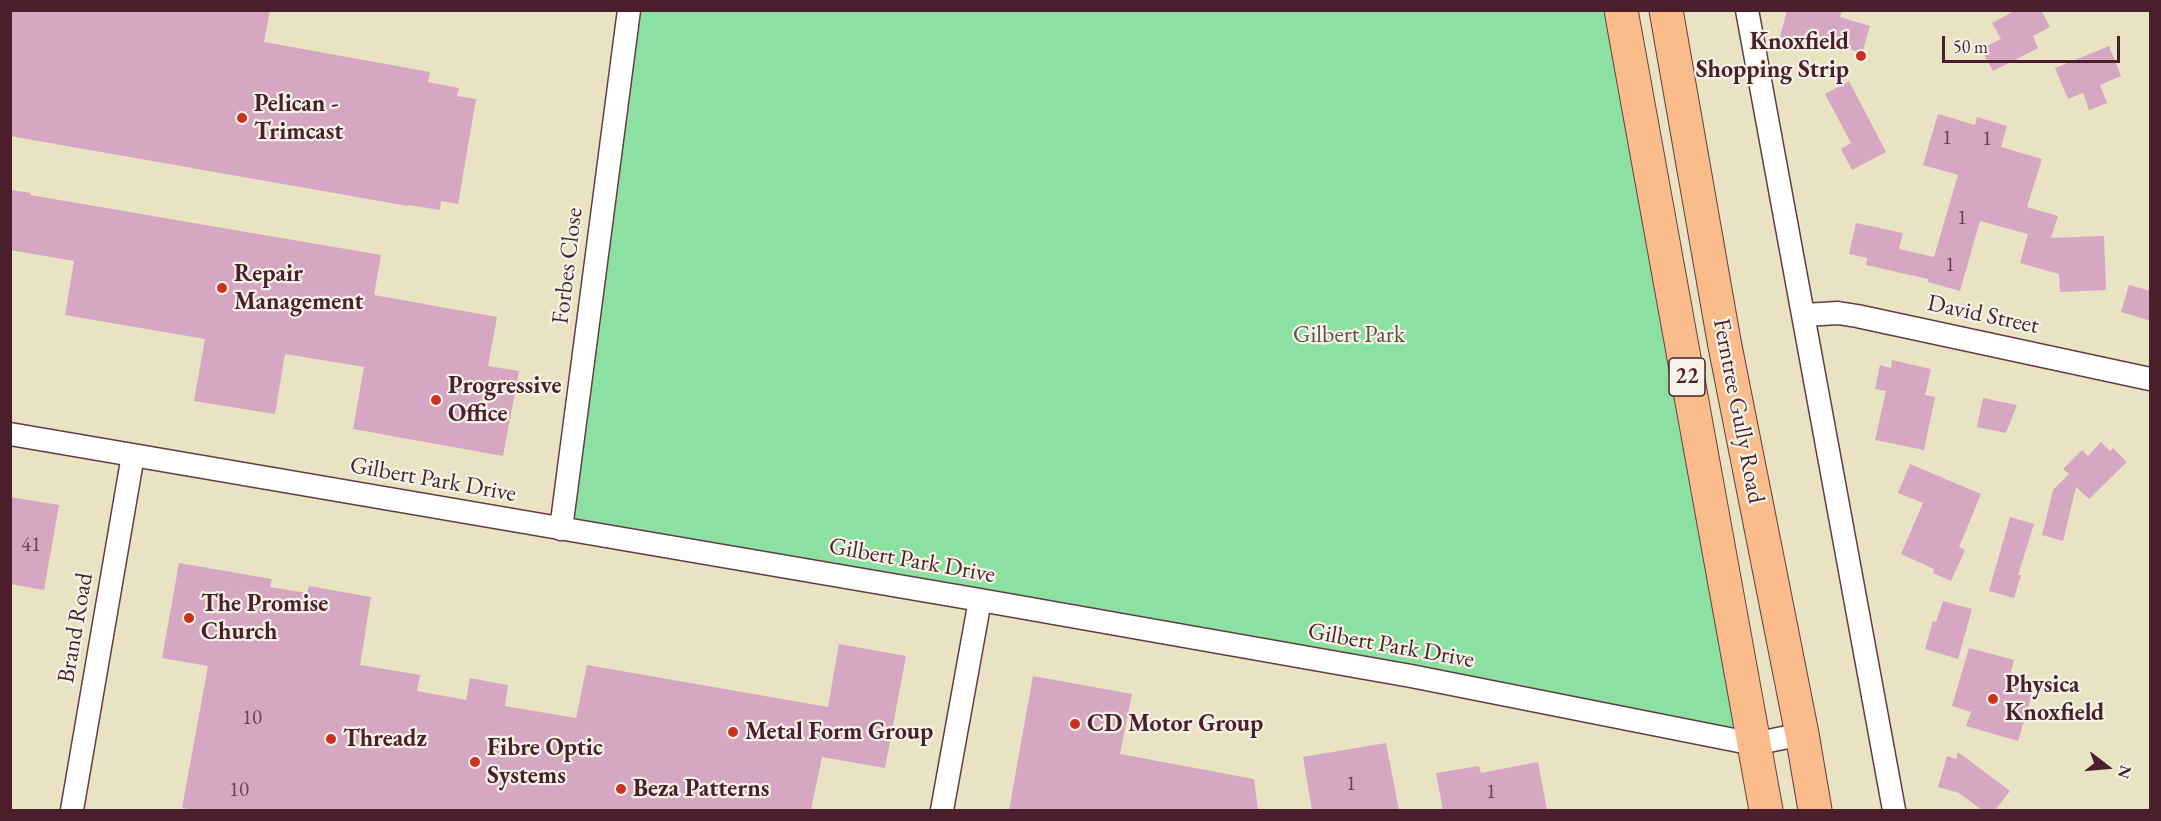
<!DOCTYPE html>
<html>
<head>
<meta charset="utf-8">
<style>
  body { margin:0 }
  #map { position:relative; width:2161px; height:821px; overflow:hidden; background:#e9e3c3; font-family:"EB Garamond",serif }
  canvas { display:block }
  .frame { position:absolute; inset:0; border:12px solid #4a1f2b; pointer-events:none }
  .north { position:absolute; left:2077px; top:737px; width:60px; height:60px; -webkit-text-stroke:4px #f7f3e8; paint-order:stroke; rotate:106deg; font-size:16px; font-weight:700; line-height:24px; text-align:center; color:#4a1f2b }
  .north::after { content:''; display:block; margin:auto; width:21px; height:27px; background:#4a1f2b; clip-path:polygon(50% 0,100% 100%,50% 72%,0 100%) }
  .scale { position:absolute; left:1942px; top:36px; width:178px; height:27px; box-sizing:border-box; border:3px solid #4a1f2b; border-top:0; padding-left:8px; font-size:18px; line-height:21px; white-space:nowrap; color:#4a1f2b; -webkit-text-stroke:4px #f7f3e8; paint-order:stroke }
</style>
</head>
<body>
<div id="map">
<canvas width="2161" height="821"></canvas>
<div class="frame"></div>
<div class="north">N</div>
<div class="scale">50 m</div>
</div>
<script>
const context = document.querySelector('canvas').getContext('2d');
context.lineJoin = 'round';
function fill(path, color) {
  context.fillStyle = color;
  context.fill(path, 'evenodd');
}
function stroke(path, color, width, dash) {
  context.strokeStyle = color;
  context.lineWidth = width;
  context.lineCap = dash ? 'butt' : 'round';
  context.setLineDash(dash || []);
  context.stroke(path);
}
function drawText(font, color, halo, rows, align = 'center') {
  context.font = font + ' "EB Garamond",serif';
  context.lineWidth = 4.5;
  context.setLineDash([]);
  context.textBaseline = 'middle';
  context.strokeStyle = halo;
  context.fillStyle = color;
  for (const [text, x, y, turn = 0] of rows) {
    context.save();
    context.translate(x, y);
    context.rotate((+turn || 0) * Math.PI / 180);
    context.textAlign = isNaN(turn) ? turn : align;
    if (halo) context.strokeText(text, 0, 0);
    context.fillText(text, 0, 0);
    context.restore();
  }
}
fill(new Path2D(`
  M 629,11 L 1621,11 L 1754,744 L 561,529 Z`), '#8be0a2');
fill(new Path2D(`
  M 10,10 L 270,10 L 264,42 L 430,72 L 428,82 L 459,88 L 457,96 L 476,99 L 458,204 L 441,201 L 440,210 L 409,205 L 408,206 L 10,136 Z
  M 1787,10 L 1842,10 L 1840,17 L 1870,26 L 1862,53 L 1829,43 L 1834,52 L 1780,37 Z
  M 2016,10 L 2041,10 L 2050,27 L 2033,36 L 2038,48 L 1993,71 L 1981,49 L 2001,39 L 1992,23 Z
  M 2109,46 L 2121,76 L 2100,85 L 2107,103 L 2089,110 L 2083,93 L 2068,99 L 2055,68 Z
  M 1849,81 L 1886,152 L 1852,170 L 1841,149 L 1851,143 L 1825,94 Z
  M 1938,114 L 1975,125 L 1977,117 L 2007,126 L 2001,147 L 2042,159 L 2027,207 L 2058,216 L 2051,238 L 2104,236 L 2106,290 L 2060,292 L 2059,274 L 2020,263 L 2028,234 L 1980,221 L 1960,291 L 1928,282 L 1928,279 L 1866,265 L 1867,258 L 1849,254 L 1856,223 L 1903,233 L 1899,249 L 1934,257 L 1958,175 L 1923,165 Z
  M 10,190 L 31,193 L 30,195 L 381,255 L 374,295 L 497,317 L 488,366 L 519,371 L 503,456 L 353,429 L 364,367 L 285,354 L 275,414 L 194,401 L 205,339 L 65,315 L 74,261 L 10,250 Z
  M 2129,285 L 2151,291 L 2151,321 L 2121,312 Z
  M 1892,360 L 1931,369 L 1925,395 L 1935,397 L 1924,450 L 1875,440 L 1886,391 L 1875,389 L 1880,365 L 1891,368 Z
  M 1983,398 L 2017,405 L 2006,433 L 1977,427 Z
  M 2101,442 L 2110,451 L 2113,448 L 2127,462 L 2089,499 L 2076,487 L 2063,541 L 2042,535 L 2053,490 L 2069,474 L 2063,469 L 2082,450 L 2088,456 Z
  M 1910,464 L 1981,494 L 1959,547 L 1965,550 L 1951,581 L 1933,573 L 1934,569 L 1901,554 L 1923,503 L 1898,493 Z
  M 10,497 L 59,505 L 44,590 L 10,584 Z
  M 2010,517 L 2034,524 L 2018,575 L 2021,575 L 2014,598 L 1989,591 Z
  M 179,563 L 272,579 L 270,587 L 307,593 L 309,586 L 371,597 L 360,665 L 420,675 L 417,691 L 466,700 L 470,678 L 508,685 L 505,706 L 576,718 L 587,665 L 828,707 L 839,644 L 906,656 L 885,768 L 822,757 L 811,810 L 197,810 L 182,808 L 208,666 L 162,658 Z
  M 1943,601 L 1972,609 L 1958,659 L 1925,649 L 1933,621 L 1936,622 Z
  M 1969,648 L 2014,660 L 2008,684 L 2033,691 L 2018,741 L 1966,726 L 1971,712 L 1952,706 Z
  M 1033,676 L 1132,694 L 1120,754 L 1254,779 L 1258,810 L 1009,810 Z
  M 1386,743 L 1399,810 L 1312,810 L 1303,757 Z
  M 1958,752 L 2010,791 L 1995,810 L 1982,810 L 1959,793 L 1938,787 L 1947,756 L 1956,759 Z
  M 1538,762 L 1547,810 L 1443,810 L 1436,773 L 1479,766 L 1481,773 Z`), '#d6a7c2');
const minor = new Path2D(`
  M 1747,10 L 1894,810
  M 1804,315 L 1838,313 L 1857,316 L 2150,379
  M 10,434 L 980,600 L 1411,676 L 1754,744 L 1802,734
  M 561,529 L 629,10
  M 72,810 L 133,455
  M 942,810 L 980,600`);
const primary = new Path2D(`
  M 1621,10 L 1766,810
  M 1666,10 L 1724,341 L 1802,734 L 1815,810`);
stroke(minor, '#623c42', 25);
stroke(primary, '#623c42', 35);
stroke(minor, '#fff', 22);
stroke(primary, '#f9bc8a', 33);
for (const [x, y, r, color] of [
  [1861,56,6,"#c8321e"],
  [242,118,6,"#c8321e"],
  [222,288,6,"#c8321e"],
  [436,400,6,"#c8321e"],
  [189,618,6,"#c8321e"],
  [1993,699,6,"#c8321e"],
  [1075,724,6,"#c8321e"],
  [733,732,6,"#c8321e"],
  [331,739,6,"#c8321e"],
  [475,762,6,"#c8321e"],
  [621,789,6,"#c8321e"]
]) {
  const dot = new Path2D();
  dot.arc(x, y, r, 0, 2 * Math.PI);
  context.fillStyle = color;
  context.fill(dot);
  stroke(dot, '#f7f3e8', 2);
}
drawText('21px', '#6d4151', null, [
  ["1",1947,138],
  ["1",1987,139],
  ["1",1962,218],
  ["1",1950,265],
  ["41",31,545],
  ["10",252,718],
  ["1",1351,784],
  ["10",239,790],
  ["1",1491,792]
]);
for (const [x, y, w] of [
  [1687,377,36]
]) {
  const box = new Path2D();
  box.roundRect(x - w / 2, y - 19, w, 38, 4.5);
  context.fillStyle = '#f7f3e8';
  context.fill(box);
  stroke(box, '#4a1f2b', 1.5);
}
drawText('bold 22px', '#4a1f2b', null, [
  ["22",1687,377]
]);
drawText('bold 24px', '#4a1f2b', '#f7f3e8', [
  ["Knoxfield",1849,42,"right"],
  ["Shopping Strip",1849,70,"right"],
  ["Pelican -",254,104],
  ["Trimcast",254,132],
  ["Repair",234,274],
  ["Management",234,302],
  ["Progressive",448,386],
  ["Office",448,414],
  ["The Promise",201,604],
  ["Church",201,632],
  ["Physica",2005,685],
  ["Knoxfield",2005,713],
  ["CD Motor Group",1087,724],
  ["Metal Form Group",745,732],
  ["Threadz",343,739],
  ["Fibre Optic",487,748],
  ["Systems",487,776],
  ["Beza Patterns",633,789]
], 'left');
drawText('24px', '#4a1f2b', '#f7f3e8', [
  ["Forbes Close",568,266,-83],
  ["David Street",1983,315,12],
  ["Ferntree Gully Road",1738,411,79],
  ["Gilbert Park Drive",433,480,10],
  ["Gilbert Park Drive",912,561,10],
  ["Brand Road",76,628,-80],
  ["Gilbert Park Drive",1391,646,10]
]);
drawText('24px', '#5a4f49', '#f7f3e8', [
  ["Gilbert Park",1349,335]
]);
</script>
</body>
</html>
